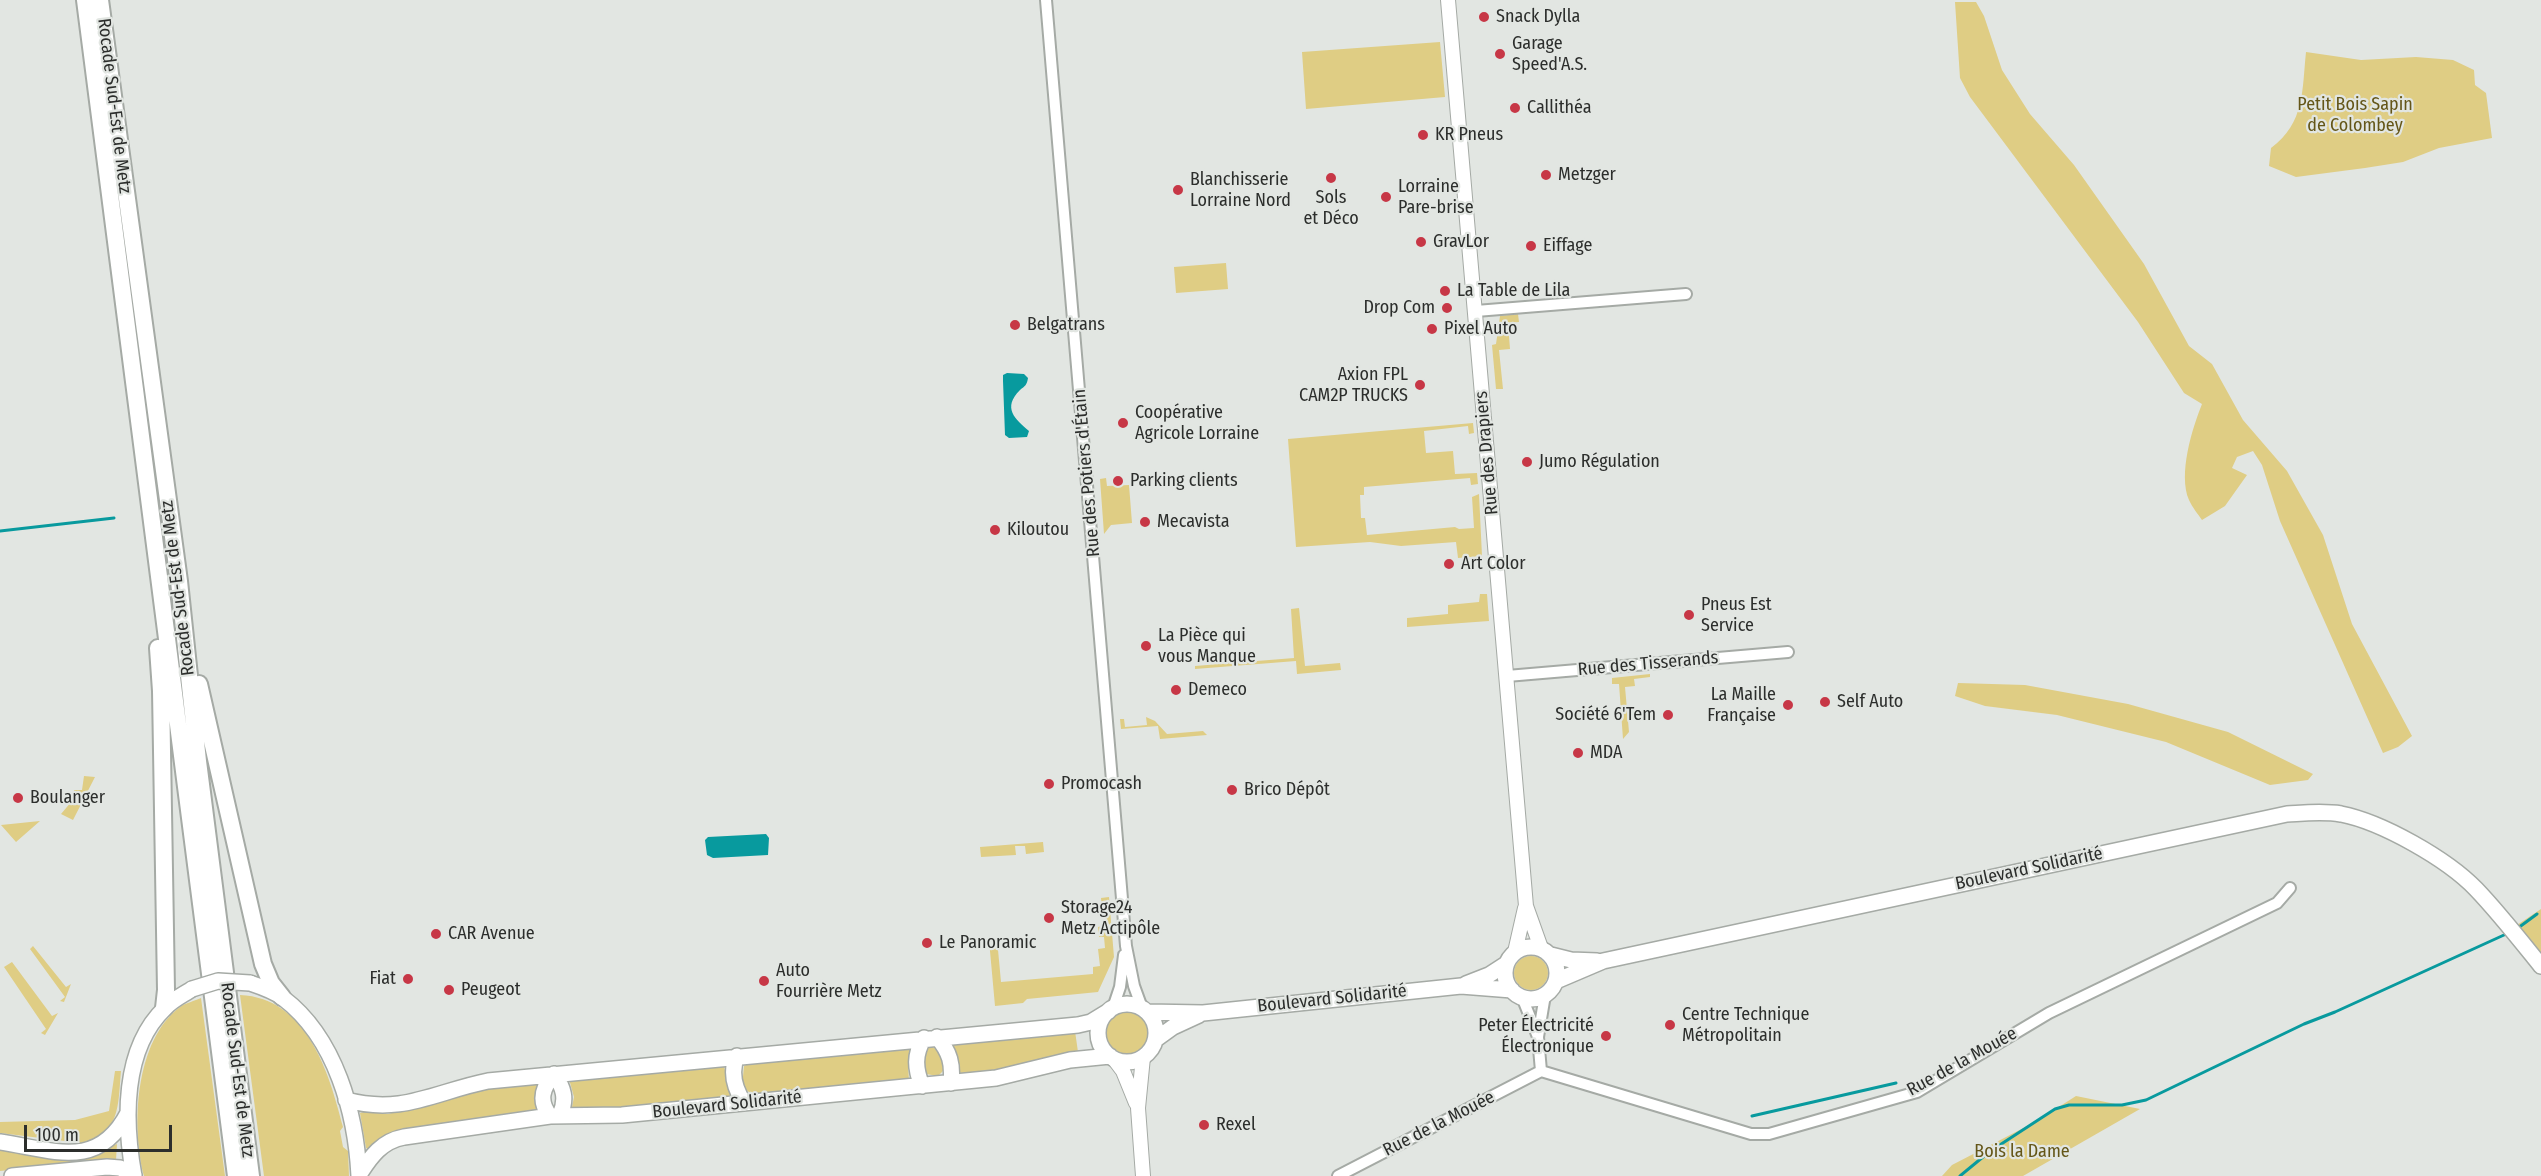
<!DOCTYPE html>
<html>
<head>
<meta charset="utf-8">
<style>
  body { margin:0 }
  #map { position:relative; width:2541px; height:1176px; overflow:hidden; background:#e2e6e2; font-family:"Fira Sans Condensed",sans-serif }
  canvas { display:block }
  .scale { position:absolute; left:24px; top:1125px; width:148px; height:27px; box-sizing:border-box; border:3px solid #2c2e2c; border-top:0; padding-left:8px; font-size:18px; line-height:21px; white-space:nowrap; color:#2c2e2c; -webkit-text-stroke:4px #e2e6e2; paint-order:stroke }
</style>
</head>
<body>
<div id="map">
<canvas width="2541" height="1176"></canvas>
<div class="scale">100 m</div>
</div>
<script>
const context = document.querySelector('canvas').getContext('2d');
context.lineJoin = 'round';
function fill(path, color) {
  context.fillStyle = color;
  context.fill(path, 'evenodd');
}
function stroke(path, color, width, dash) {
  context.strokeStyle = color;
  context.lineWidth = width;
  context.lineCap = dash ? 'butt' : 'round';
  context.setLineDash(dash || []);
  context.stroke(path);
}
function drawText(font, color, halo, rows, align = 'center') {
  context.font = font + ' "Fira Sans Condensed",sans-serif';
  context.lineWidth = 4.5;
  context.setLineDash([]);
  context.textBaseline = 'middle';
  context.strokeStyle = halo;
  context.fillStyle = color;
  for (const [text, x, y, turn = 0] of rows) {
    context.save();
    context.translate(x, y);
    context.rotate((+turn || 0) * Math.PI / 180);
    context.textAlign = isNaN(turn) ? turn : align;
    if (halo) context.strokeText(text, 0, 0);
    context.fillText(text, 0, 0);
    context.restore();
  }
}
fill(new Path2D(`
  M 1955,2 L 1976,2 L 1984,16 L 2002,70 L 2030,114 L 2074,165 L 2144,264 L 2189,346 L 2212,364 L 2243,420 L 2287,471 L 2323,535 L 2352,624 L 2412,736 L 2398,747 L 2383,753 L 2280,521 L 2262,465 L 2253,451 L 2237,457 L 2232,468 L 2247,475 L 2225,506 L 2202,520 C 2198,514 2192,507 2189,500 C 2178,474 2192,429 2202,404 L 2184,393 L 2138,322 L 1970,97 L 1960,78 Z
  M 1440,42 L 1445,97 L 1306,109 L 1302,52 Z
  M 2306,52 L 2361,60 L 2416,57 L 2453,60 L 2474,70 L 2475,85 L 2486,93 L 2492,138 L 2439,148 L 2403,162 L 2365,168 L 2296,177 L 2269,166 L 2271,148 C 2305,123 2302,90 2306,52 Z
  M 1226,263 L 1228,289 L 1176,293 L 1174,267 Z
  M 1518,314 L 1519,322 L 1508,323 L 1510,349 L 1499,350 L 1503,389 L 1496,389 L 1492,345 L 1496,344 L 1500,316 Z
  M 1473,423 L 1474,433 L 1469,434 L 1468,426 L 1424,431 L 1426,453 L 1453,451 L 1455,474 L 1477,473 L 1478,484 L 1471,485 L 1470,478 L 1364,487 L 1364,495 L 1360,495 L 1361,518 L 1365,518 L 1367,535 L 1455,527 L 1459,529 L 1474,528 L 1472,497 L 1479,494 L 1482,556 L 1458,558 L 1456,542 L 1401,546 L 1370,542 L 1296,547 L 1288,439 Z
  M 1106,478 L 1107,486 L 1129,485 L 1132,523 L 1111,525 L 1104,534 L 1100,479 Z
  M 1480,594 L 1487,594 L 1489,621 L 1407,627 L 1407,618 L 1448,614 L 1448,605 L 1479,602 Z
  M 1299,608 L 1305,666 L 1340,663 L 1341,670 L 1297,674 L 1296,661 L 1195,669 L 1195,666 L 1294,658 L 1291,609 Z
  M 1650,674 L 1650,677 L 1634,679 L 1635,686 L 1625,687 L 1629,732 L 1623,739 L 1619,684 L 1612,684 L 1612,678 Z
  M 1958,683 L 2025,685 L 2128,704 L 2228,732 L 2313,774 L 2308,780 L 2270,785 L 2166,742 L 2057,715 L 1985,706 L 1955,696 Z
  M 1146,717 L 1155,721 L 1167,734 L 1203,731 L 1207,735 L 1160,739 L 1158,726 L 1121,729 L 1120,719 L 1124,719 L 1125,727 L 1147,725 Z
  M 84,776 L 95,777 L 73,820 L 61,814 L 72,801 L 74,790 L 82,790 Z
  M 40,821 L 16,842 L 1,825 Z
  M 1043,842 L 1044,852 L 1026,854 L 1025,846 L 1015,846 L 1016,855 L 981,857 L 980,847 Z
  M 1109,897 L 1114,957 L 1098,992 L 1027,999 L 1023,1003 L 995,1006 L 989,940 L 997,939 L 1001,982 L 1093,974 L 1093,967 L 1100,966 L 1098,949 L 1105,948 L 1104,937 L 1099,937 L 1098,927 L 1103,926 L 1103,917 L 1098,916 L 1097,908 L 1102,908 L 1101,898 Z
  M 2541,909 L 2541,958 L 2517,925 Z
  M 33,946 L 66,987 L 71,984 L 64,1002 L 60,1001 L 65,997 L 30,949 Z
  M1514 973a17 17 0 1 1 34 0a17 17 0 1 1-34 0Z
  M 12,962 L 52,1016 L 58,1013 L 45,1035 L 41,1033 L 46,1029 L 4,967 Z
  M 240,995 C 307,998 329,1072 343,1127 L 340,1131 L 343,1147 L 348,1151 L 349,1176 L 264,1176 Z
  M 201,998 L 225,1176 L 144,1176 C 131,1127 135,1040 180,1007 C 185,1003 195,1001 201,998 Z
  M1105 1033a22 22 0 1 1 44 0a22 22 0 1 1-44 0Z
  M 1075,1031 L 1078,1052 L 993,1072 L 961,1076 L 956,1056 L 949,1042 Z
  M 910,1044 L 912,1051 L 908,1063 L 909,1082 L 756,1097 L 742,1087 L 744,1066 L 755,1060 Z
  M 930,1046 C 940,1049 946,1062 943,1071 L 938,1076 L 926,1074 C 922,1064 923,1055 930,1046 Z
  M 723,1064 L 732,1091 L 731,1099 L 571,1112 L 574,1097 L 569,1079 Z
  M 115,1071 L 121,1071 C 118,1104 121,1135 81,1143 L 0,1133 L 0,1122 L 75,1120 L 109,1111 Z
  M 540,1082 L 539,1113 L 370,1150 L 366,1148 L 360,1113 L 367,1111 L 388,1114 L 487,1088 Z
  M 2076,1096 L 2140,1109 L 2023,1176 L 1942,1176 L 1952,1165 L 2035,1122 Z
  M 117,1144 L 116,1160 L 0,1171 L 0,1148 L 81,1158 Z`), '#dfcd84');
fill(new Path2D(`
  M 1007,373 L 1024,374 L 1028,378 C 1027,385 1025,386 1020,390 C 1002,408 1015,419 1029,431 L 1027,437 L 1009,438 L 1005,435 L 1003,381 L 1003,375 Z
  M 766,834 L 769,838 L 768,855 L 713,858 L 707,855 L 705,840 L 708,837 Z`), '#089a9e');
stroke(new Path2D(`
  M 0,531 L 114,518
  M 2518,928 L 2537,914
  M 1752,1116 L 1896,1083
  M 1960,1176 L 1989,1152 L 2055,1109 L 2069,1105 L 2122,1105 L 2146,1100 L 2304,1024 L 2335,1012 L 2504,935`), '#089a9e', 3);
const minor = new Path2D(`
  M 1046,0 L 1126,946 L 1134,986 L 1142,1008
  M 1476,311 L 1686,294
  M 1507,676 L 1788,652
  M 1522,997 L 1538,1037 L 1541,1071
  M 1113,1008 L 1120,987 L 1124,955
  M 1538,1037 L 1545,995
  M 1338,1176 L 1541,1071 L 1751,1134 L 1769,1134 L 1917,1092 L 2049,1013 L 2277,903 L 2290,888`);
const tertiary = new Path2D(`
  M 1448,0 L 1526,906 L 1541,948
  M 1515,952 L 1525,908
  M 1143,1057 L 1138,1108 L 1143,1176
  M 1114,1059 L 1123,1071 L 1136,1103`);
const secondary = new Path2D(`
  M1505 973a26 26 0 1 1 52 0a26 26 0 1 1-52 0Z
  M 1551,955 L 1571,960 L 1597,961
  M 1556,981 L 1603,961 L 2287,814 C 2305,813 2323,811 2341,814 C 2382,822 2447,859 2476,889 C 2499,913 2520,940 2541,966
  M 250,983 C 262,987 274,991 283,998 C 336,1038 356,1114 359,1176
  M 1466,984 L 1489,975 L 1506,964
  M1098 1033a29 29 0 1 1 58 0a29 29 0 1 1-58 0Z
  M 1147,1012 L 1203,1013 L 1461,986 L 1512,990
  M 937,1037 C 950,1052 953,1064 951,1083
  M 1155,1040 L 1173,1027 L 1199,1015
  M 737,1056 C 730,1072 735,1089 744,1103
  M 554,1074 C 564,1088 567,1099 560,1115
  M 922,1086 C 915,1068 914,1055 924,1038
  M 346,1100 C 403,1115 434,1092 488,1081 L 1078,1025 L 1091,1022 L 1109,1011
  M 550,1116 C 538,1101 542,1088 554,1074
  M 0,1142 C 53,1150 98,1171 128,1113
  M 359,1175 C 371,1156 382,1141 404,1137 L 550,1116 L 622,1115 L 996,1078 L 1070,1060 L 1110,1056
  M 12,1176 L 107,1167 L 120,1168 L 134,1175
  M 134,1176 C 124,1122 122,1049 165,1008 C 172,1000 183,995 192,989`);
const trunk = new Path2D(`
  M 85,0 L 236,1176
  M 100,0 L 179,581 L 198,761 L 251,1176
  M 158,648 L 161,691 L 166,990 L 164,1008
  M 199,684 L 263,964 L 271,983 L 282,997`);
stroke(minor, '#a5aaa5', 14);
stroke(tertiary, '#a5aaa5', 16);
stroke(secondary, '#a5aaa5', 18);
stroke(trunk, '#a5aaa5', 20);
stroke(minor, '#fff', 10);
stroke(tertiary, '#fff', 14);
stroke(secondary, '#fff', 15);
stroke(trunk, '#fff', 16);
const secondaryBridge = new Path2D(`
  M 192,989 L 218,981 L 250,983`);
stroke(secondaryBridge, '#a5aaa5', 18, []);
stroke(secondaryBridge, '#fff', 15);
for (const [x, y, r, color] of [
  [1484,17,6,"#c73746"],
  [1500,54,6,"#c73746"],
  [1515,108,6,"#c73746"],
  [1423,135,6,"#c73746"],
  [1546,175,6,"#c73746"],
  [1331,178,6,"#c73746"],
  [1178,190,6,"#c73746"],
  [1386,197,6,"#c73746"],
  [1421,242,6,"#c73746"],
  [1531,246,6,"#c73746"],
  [1445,291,6,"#c73746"],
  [1447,308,6,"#c73746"],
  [1015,325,6,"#c73746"],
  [1432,329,6,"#c73746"],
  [1420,385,6,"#c73746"],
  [1123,423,6,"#c73746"],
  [1527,462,6,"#c73746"],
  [1118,481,6,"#c73746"],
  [1145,522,6,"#c73746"],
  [995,530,6,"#c73746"],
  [1449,564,6,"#c73746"],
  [1689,615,6,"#c73746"],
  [1146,646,6,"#c73746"],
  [1176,690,6,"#c73746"],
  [1825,702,6,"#c73746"],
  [1788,705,6,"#c73746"],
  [1668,715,6,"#c73746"],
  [1578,753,6,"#c73746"],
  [1049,784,6,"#c73746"],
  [1232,790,6,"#c73746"],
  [18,798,6,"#c73746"],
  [1049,918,6,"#c73746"],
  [436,934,6,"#c73746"],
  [927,943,6,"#c73746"],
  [408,979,6,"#c73746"],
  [764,981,6,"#c73746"],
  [449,990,6,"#c73746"],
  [1670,1025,6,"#c73746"],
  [1606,1036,6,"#c73746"],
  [1204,1125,6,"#c73746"]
]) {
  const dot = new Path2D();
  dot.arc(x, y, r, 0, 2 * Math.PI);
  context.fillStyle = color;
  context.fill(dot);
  stroke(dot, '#e2e6e2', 2);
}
drawText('18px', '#2c2e2c', '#e2e6e2', [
  ["Snack Dylla",1496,17],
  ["Garage",1512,44],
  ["Speed'A.S.",1512,65],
  ["Callithéa",1527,108],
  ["KR Pneus",1435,135],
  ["Metzger",1558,175],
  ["Blanchisserie",1190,180],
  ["Lorraine Nord",1190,201],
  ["Lorraine",1398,187],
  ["Pare-brise",1398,208],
  ["Sols",1331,198,"center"],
  ["et Déco",1331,219,"center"],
  ["GravLor",1433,242],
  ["Eiffage",1543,246],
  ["La Table de Lila",1457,291],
  ["Drop Com",1435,308,"right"],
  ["Belgatrans",1027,325],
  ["Pixel Auto",1444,329],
  ["Axion FPL",1408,375,"right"],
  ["CAM2P TRUCKS",1408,396,"right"],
  ["Coopérative",1135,413],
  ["Agricole Lorraine",1135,434],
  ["Jumo Régulation",1539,462],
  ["Parking clients",1130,481],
  ["Mecavista",1157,522],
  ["Kiloutou",1007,530],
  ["Art Color",1461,564],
  ["Pneus Est",1701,605],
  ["Service",1701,626],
  ["La Pièce qui",1158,636],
  ["vous Manque",1158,657],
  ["Demeco",1188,690],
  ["La Maille",1776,695,"right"],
  ["Française",1776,716,"right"],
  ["Self Auto",1837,702],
  ["Société 6'Tem",1656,715,"right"],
  ["MDA",1590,753],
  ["Promocash",1061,784],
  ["Brico Dépôt",1244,790],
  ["Boulanger",30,798],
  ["Storage24",1061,908],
  ["Metz Actipôle",1061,929],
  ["CAR Avenue",448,934],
  ["Le Panoramic",939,943],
  ["Auto",776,971],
  ["Fourrière Metz",776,992],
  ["Fiat",396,979,"right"],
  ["Peugeot",461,990],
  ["Centre Technique",1682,1015],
  ["Métropolitain",1682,1036],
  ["Peter Électricité",1594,1026,"right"],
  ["Électronique",1594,1047,"right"],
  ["Rexel",1216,1125]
], 'left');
drawText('18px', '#645618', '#e2e6e2', [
  ["Petit Bois Sapin",2355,105],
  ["de Colombey",2355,126],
  ["Bois la Dame",2022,1152]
]);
drawText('18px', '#2c2e2c', '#e2e6e2', [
  ["Rocade Sud-Est de Metz",114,106,83],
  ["Rue des Drapiers",1487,453,-95],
  ["Rue des Potiers d'Étain",1087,473,-95],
  ["Rocade Sud-Est de Metz",178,588,-97],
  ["Rue des Tisserands",1648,664,-5],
  ["Boulevard Solidarité",2029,869,-12],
  ["Boulevard Solidarité",1332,999,-6],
  ["Rue de la Mouée",1962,1062,-29],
  ["Rocade Sud-Est de Metz",237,1070,83],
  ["Boulevard Solidarité",727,1105,-6],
  ["Rue de la Mouée",1439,1124,-27]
]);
</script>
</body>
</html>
